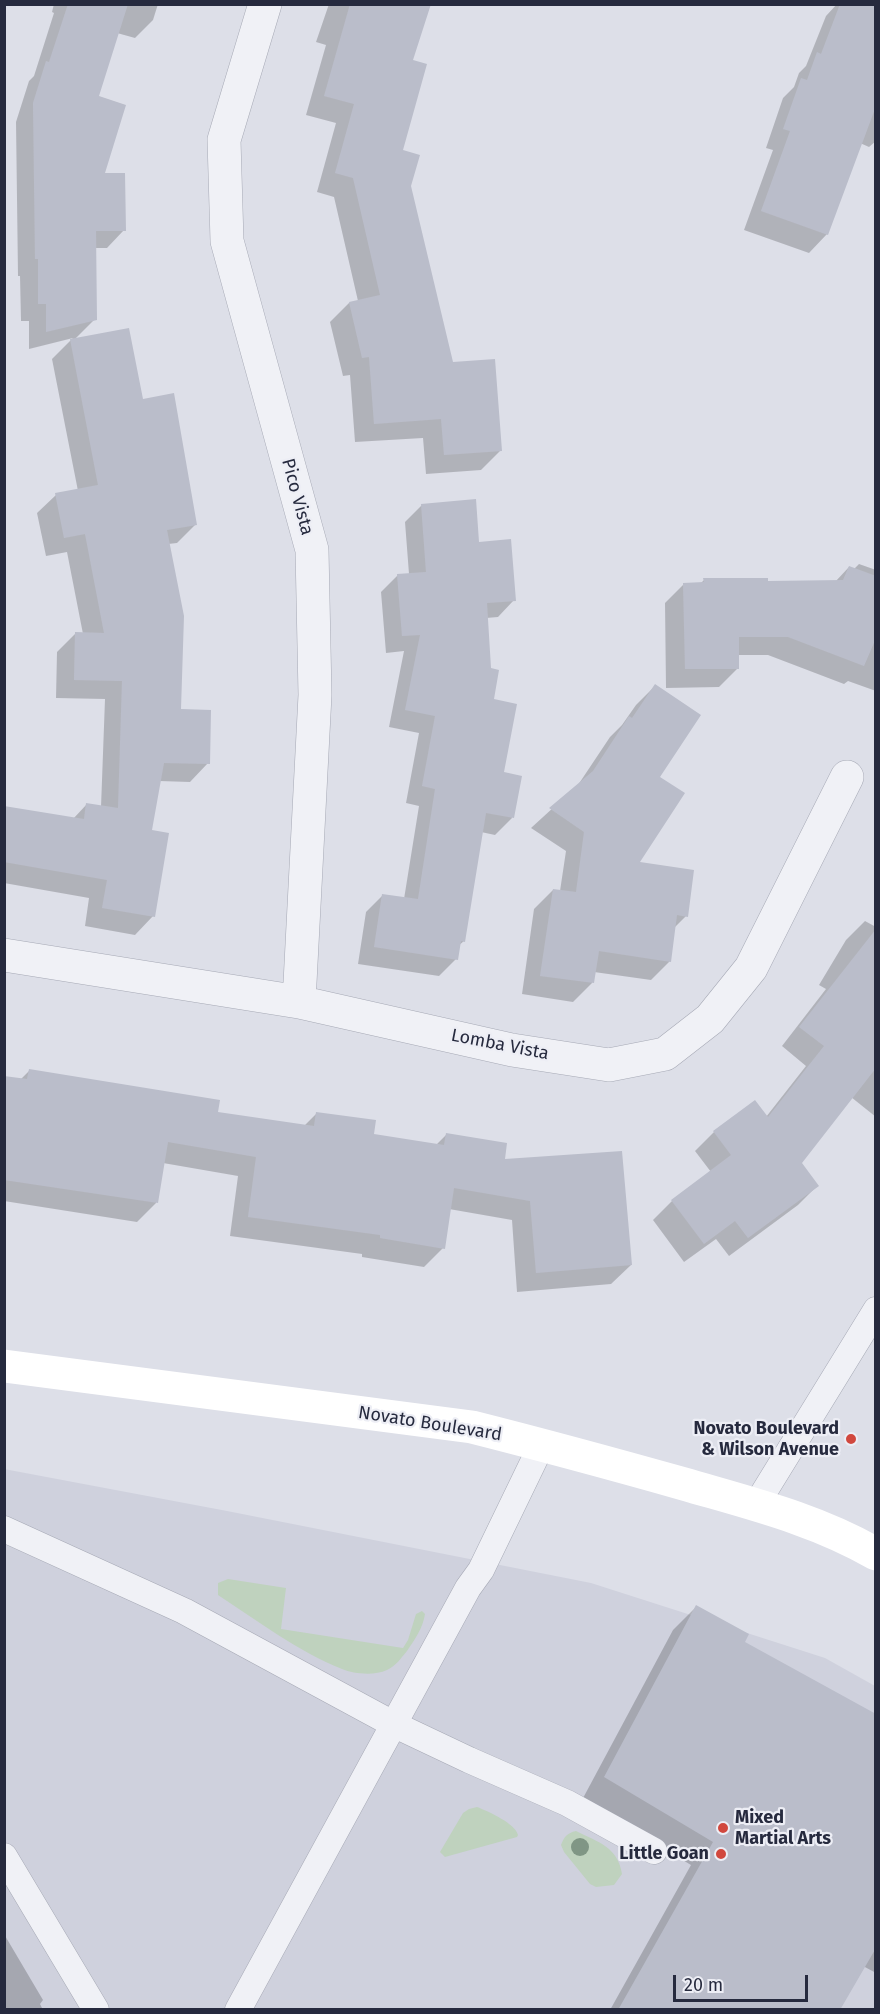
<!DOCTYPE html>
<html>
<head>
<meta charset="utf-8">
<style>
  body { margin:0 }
  #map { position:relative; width:880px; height:2014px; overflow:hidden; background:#dddfe8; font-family:"Fira Sans",sans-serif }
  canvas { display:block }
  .frame { position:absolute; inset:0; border:6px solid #262a3e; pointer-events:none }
  .scale { position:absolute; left:673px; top:1975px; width:135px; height:27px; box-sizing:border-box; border:3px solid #262a3e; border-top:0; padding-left:8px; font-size:18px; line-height:21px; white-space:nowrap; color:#262a3e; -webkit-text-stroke:4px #edeef5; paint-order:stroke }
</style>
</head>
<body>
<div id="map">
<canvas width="880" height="2014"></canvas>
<div class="frame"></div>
<div class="scale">20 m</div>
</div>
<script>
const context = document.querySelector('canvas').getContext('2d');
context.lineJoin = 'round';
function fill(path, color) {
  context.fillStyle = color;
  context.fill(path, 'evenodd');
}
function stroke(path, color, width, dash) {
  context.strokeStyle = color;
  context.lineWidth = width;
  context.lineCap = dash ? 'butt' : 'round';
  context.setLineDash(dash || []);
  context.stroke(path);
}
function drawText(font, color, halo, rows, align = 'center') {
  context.font = font + ' "Fira Sans",sans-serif';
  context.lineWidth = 4.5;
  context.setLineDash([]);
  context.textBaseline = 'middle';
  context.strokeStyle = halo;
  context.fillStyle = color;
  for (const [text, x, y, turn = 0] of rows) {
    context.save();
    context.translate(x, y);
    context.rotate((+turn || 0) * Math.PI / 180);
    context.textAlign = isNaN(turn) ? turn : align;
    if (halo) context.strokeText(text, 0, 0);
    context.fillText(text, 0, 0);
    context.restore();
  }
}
fill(new Path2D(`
  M 4,1469 L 227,1511 L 591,1583 L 825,1658 L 875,1686 L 875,2009 L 5,2009 Z`), '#cfd1dd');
fill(new Path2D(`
  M 228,1579 L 286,1588 L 281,1629 L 403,1648 L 408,1640 L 416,1614 L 422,1611 L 425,1614 C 423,1628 415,1639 407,1651 C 401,1658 396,1666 387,1670 C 374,1676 354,1674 342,1669 C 297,1651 258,1621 218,1595 L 218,1583 Z
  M 477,1807 C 488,1811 516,1824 518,1835 L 517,1837 L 445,1857 L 440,1852 L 463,1813 L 469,1809 Z
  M 576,1831 C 598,1842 618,1847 622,1874 L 614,1885 L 596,1887 L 590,1884 L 564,1852 L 561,1845 C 564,1837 567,1833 576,1831 Z`), '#bfd2be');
fill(new Path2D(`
  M 54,4 L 158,4 L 153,20 L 135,38 L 117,33 L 97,97 L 103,174 L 124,230 L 107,248 L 94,248 L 95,319 L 75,339 L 142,401 L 196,524 L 177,543 L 168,544 L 180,710 L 208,763 L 190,782 L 159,781 L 150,832 L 153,916 L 135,935 L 85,926 L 89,898 L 4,883 L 4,808 L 73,819 L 87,804 L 101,807 L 105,699 L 56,698 L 57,652 L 76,633 L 83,634 L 67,552 L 46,556 L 37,513 L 56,495 L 78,491 L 52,359 L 73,338 L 29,349 L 29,321 L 21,321 L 20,276 L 18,276 L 16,122 L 29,81 L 34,76 L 54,13 L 52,12 Z
  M 329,4 L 429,4 L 411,61 L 401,151 L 452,364 L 500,451 L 481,470 L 426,474 L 423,438 L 355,442 L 350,375 L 343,376 L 330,322 L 349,303 L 358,301 L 334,197 L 317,192 L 336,123 L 306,115 L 326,45 L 316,42 Z
  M 837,4 L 863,4 L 876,34 L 876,141 L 869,147 L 860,143 L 827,234 L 809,253 L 744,230 L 773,150 L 766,148 L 783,98 L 794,87 L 799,73 L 806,66 L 826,16 Z
  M 422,505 L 478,543 L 514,600 L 498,617 L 486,618 L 492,700 L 502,773 L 512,818 L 495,835 L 481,832 L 464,941 L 458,946 L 456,959 L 439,976 L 358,964 L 366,912 L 383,895 L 404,899 L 419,806 L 406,803 L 419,733 L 389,727 L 404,651 L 386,653 L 381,592 L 398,575 L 409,574 L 405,522 Z
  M 859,564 L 876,570 L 876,691 L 848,681 L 844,684 L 768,655 L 738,655 L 738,668 L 719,687 L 666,688 L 665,603 L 684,584 L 700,584 L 704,580 L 767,583 L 835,582 L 849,567 L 854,569 Z
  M 655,686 L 658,778 L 637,864 L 686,916 L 674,928 L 670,961 L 651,980 L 594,972 L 592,983 L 573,1002 L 522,994 L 534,909 L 553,890 L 560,891 L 566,851 L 531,828 L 578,785 L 610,737 L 622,725 L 636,705 Z
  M 865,921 L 876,927 L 876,1117 L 851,1097 L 800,1163 L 817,1186 L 798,1205 L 729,1256 L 716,1239 L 684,1262 L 653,1220 L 672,1201 L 711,1172 L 695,1151 L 714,1132 L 755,1102 L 766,1117 L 806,1066 L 782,1046 L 826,989 L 819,985 L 846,940 Z
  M 29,1071 L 216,1113 L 304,1126 L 317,1113 L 372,1136 L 436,1145 L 446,1135 L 503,1161 L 631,1265 L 611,1284 L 517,1292 L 512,1220 L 449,1209 L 443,1248 L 424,1267 L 362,1257 L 362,1254 L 230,1236 L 238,1176 L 163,1163 L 156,1203 L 137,1222 L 4,1201 L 4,1078 L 20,1080 Z
  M 696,1607 L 743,1642 L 876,1881 L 876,1973 L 863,1966 L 838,2010 L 610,2010 L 691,1865 L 582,1800 L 673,1630 Z
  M 4,1934 L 43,2000 L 40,2004 L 43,2010 L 4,2010 Z`), '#0003');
fill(new Path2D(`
  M 68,4 L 128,4 L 99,96 L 126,105 L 105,173 L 125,173 L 126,231 L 96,231 L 97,320 L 46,332 L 46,304 L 38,304 L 38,259 L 35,259 L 33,103 L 46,61 L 49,62 Z
  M 350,4 L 431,4 L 413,60 L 427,64 L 403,150 L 420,155 L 411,186 L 453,362 L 495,359 L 502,451 L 444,455 L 441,419 L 374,424 L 369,357 L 362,358 L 349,302 L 380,295 L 353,178 L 335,173 L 354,104 L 324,96 Z
  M 840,4 L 876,4 L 876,106 L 828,235 L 761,211 L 790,131 L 783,129 L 801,78 L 807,80 L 817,52 L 821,54 Z
  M 129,328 L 143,399 L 174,393 L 197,525 L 167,530 L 184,616 L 181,709 L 211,710 L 210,764 L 164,763 L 152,830 L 169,833 L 155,917 L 102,908 L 107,880 L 4,862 L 4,806 L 84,819 L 86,803 L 118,808 L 122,681 L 74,680 L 75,632 L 104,633 L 85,534 L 64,538 L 55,493 L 98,485 L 70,339 Z
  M 476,499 L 479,542 L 511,539 L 516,601 L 487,603 L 491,668 L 499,670 L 494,699 L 517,704 L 504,772 L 522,776 L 514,818 L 486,813 L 465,942 L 461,941 L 458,960 L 374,947 L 382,894 L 418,899 L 435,789 L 422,786 L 435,716 L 405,710 L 420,635 L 402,636 L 397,574 L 426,572 L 421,504 Z
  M 849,566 L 876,576 L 876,638 L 864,666 L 788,637 L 739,637 L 739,669 L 685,669 L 683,583 L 704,582 L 703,578 L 768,578 L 768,581 L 843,580 Z
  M 655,684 L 701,715 L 660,777 L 685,793 L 640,862 L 694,870 L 688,917 L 677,915 L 671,962 L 599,951 L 594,983 L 540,976 L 553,889 L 576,892 L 584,832 L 549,808 L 593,771 L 629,716 L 632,718 Z
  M 876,929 L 876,1068 L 802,1163 L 819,1186 L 748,1238 L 735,1221 L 704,1244 L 671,1200 L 731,1155 L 713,1131 L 755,1100 L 768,1117 L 824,1046 L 799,1027 Z
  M 29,1069 L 220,1100 L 218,1112 L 314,1126 L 316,1112 L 376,1120 L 374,1134 L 444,1145 L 446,1133 L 507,1143 L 505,1159 L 622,1151 L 632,1265 L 536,1273 L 530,1201 L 454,1188 L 445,1249 L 380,1238 L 380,1235 L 248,1217 L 256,1157 L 168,1142 L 158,1203 L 4,1180 L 4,1076 L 27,1079 Z
  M 696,1605 L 749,1634 L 745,1642 L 876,1714 L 876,1948 L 840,2010 L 618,2010 L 713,1842 L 604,1777 Z`), '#babdca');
const service = new Path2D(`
  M 756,1505 L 876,1310
  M 4,1529 L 184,1611 L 393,1724 L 469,1760 L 567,1803 L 654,1851
  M 4,1856 L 96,2010
  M 238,2010 L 468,1588 L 481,1570 L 542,1444`);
const minor = new Path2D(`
  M 265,4 L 224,140 L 227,241 L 312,550 L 315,695 L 299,1002
  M 4,955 L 299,1002 L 512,1050 L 609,1065 L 665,1054 L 710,1019 L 751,968 L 847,777`);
stroke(service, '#a6a9b5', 27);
stroke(minor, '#a6a9b5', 34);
stroke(service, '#f0f1f6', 26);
stroke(minor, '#f0f1f6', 33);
stroke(new Path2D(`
  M 4,1366 L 472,1427 C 543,1445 613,1464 684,1484 C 749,1503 816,1519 876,1554`), '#fff', 33);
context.fillStyle = '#809685';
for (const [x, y] of [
  [580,1847]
]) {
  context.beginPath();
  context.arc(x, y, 9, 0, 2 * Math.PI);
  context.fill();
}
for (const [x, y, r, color] of [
  [851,1439,6,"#d1483e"],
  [723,1828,6,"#d1483e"],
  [721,1854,6,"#d1483e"]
]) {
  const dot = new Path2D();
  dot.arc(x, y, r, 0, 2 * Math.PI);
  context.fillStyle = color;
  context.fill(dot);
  stroke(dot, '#edeef5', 2);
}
drawText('18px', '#262a3e', '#edeef5', [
  ["Pico Vista",297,497,75],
  ["Lomba Vista",500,1045,11],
  ["Novato Boulevard",430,1424,9]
]);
drawText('bold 18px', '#262a3e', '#edeef5', [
  ["Novato Boulevard",839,1429],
  ["& Wilson Avenue",839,1450],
  ["Mixed",735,1818,"left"],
  ["Martial Arts",735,1839,"left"],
  ["Little Goan",709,1854]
], 'right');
</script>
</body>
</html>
